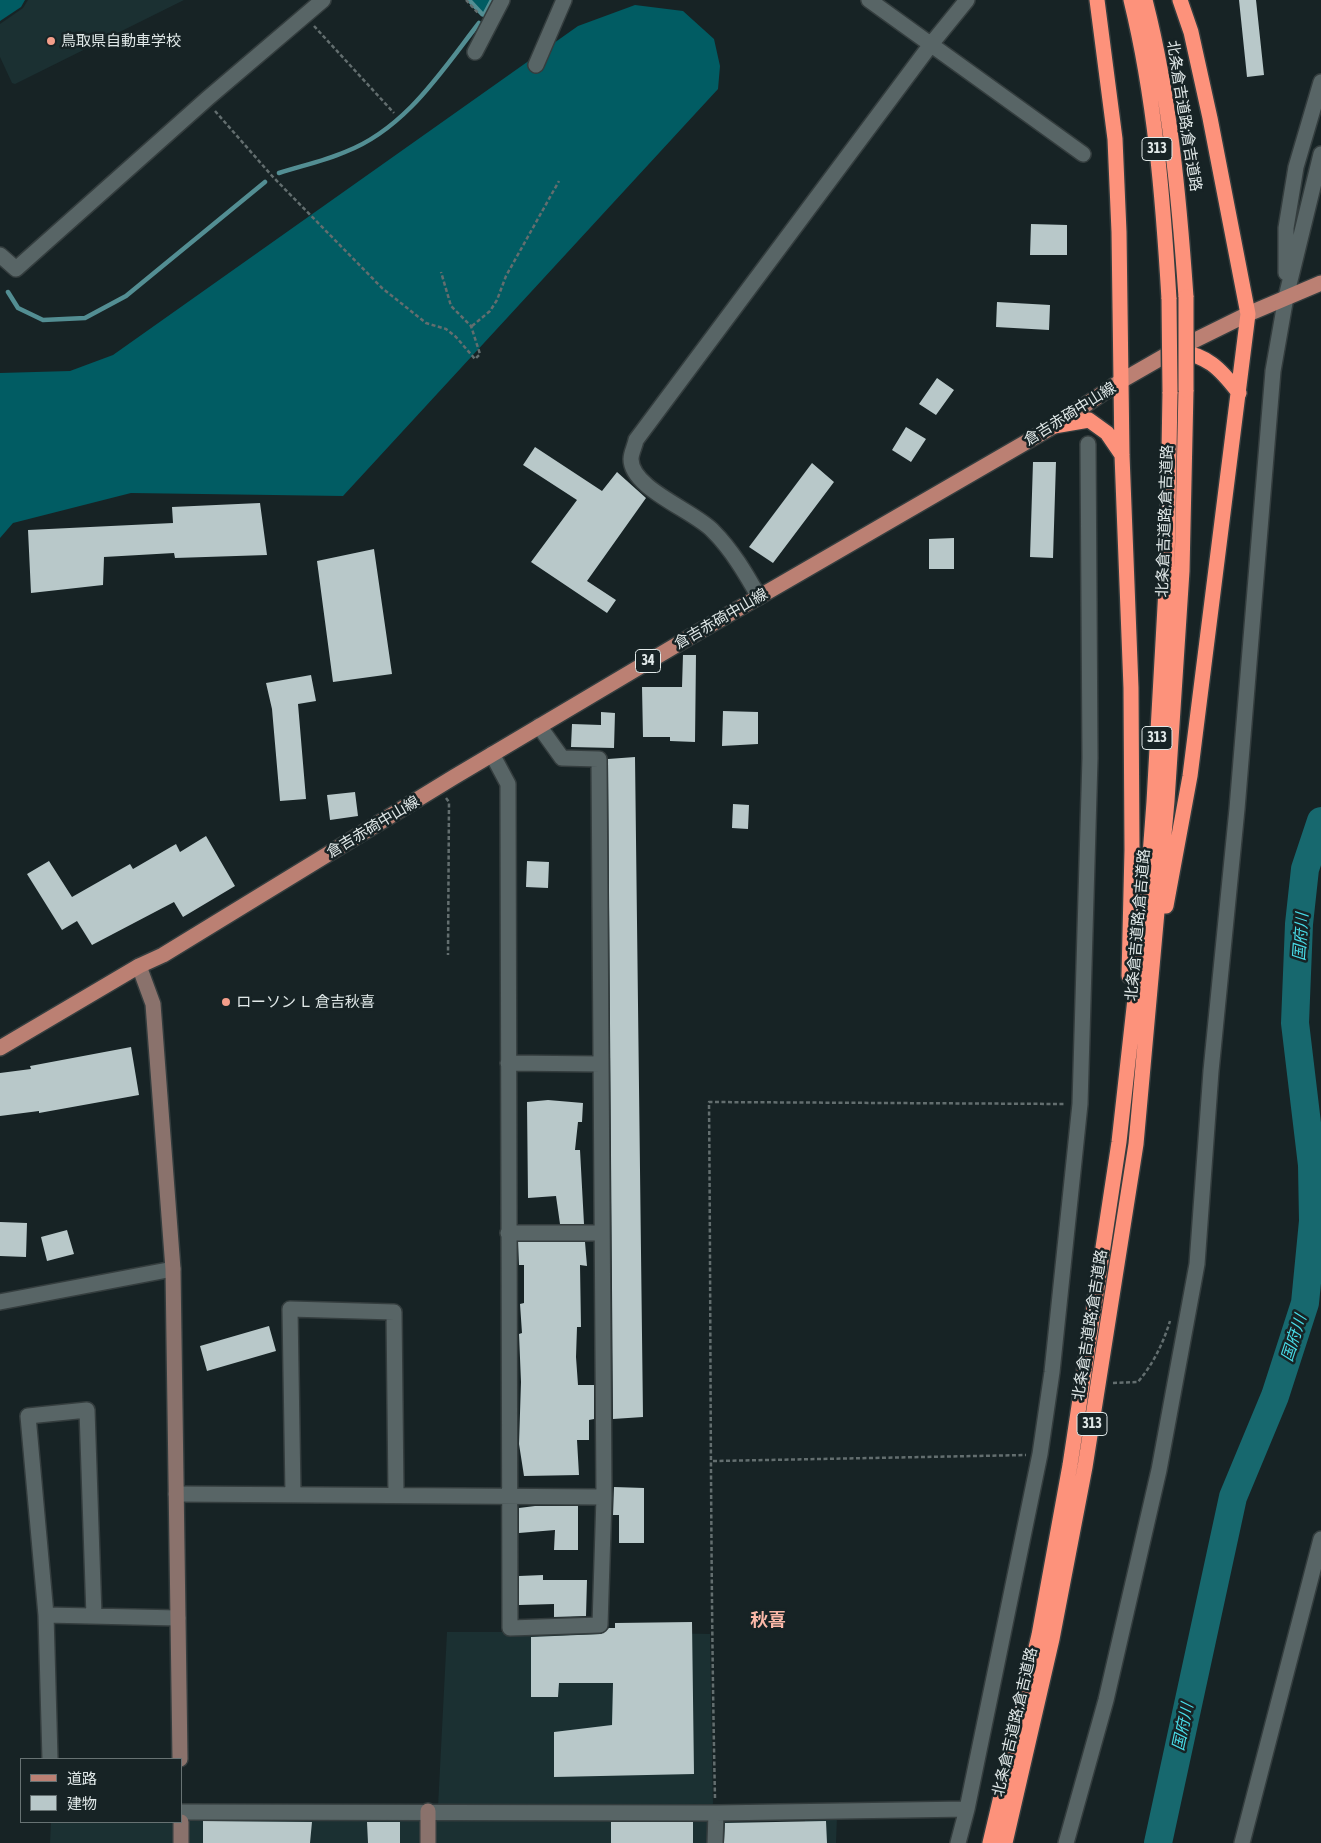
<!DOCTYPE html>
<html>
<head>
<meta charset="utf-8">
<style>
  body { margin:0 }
  #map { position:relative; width:1321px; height:1843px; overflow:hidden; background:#172325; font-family:"Asap Condensed","Noto Sans JP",sans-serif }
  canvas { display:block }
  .legend { position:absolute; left:20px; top:1758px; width:162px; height:65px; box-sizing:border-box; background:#172325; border:1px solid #677273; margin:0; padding:6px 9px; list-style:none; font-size:15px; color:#e0e8e8 }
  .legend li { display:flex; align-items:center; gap:10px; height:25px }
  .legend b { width:25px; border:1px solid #677273 }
</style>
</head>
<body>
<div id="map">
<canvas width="1321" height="1843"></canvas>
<ul class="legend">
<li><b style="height:6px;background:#bb8073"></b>道路</li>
<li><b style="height:14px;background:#b8c8c9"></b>建物</li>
</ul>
</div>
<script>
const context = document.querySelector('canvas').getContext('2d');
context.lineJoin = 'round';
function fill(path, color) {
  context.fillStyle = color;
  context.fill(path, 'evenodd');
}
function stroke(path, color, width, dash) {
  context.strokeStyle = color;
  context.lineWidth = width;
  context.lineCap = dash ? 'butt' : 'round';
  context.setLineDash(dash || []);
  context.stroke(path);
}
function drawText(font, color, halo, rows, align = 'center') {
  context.font = font + ' "Asap Condensed","Noto Sans JP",sans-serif';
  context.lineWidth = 5;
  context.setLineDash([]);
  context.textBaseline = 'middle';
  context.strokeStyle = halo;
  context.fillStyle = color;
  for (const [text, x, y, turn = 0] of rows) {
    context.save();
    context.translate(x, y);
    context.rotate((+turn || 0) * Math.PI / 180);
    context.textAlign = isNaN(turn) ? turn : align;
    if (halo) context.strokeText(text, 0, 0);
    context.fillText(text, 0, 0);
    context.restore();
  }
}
fill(new Path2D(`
  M 28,0 L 184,0 L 15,84 L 12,83 L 0,57 L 0,24 L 23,8 Z
  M 447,1632 L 609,1632 L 710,1634 L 713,1806 L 725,1822 L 805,1823 L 805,1817 L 837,1817 L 836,1843 L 50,1843 L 51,1822 L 181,1822 L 181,1817 L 438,1807 Z`), '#1b3032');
fill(new Path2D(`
  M 0,0 L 25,0 L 21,7 L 0,21 Z
  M 469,0 L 498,0 L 488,21 Z
  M 635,5 L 683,11 L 714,39 L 720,66 L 718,89 L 343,496 L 131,493 L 13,523 L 0,538 L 0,373 L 70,371 L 113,355 L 578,26 Z`), '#015c63');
stroke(new Path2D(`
  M 469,0 L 482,14
  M 484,15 L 492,0
  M 279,173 C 301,166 324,161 345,152 C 405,129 441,72 479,23
  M 8,292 L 18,308 L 43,320 L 85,318 L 126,296 L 265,182`), '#538e93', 4.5);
stroke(new Path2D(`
  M 1158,1843 L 1233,1497 L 1275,1396 L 1305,1303 L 1313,1221 L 1312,1165 L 1295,1023 L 1299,924 L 1305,869 L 1321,821`), '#17686e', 28);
fill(new Path2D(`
  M 1239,0 L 1256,0 L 1264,75 L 1247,77 Z
  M 1031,224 L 1067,225 L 1067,255 L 1030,255 Z
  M 997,302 L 1050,305 L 1049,330 L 996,327 Z
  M 937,378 L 954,390 L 936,415 L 919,404 Z
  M 906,427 L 926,439 L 911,462 L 892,450 Z
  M 535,447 L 602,491 L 617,472 L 646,498 L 587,581 L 616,600 L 607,613 L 531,562 L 577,500 L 523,465 Z
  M 1033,462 L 1056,462 L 1053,558 L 1030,557 Z
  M 812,463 L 834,482 L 773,563 L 749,547 Z
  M 260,503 L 267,555 L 175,558 L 174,553 L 104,557 L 103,585 L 31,593 L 28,530 L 173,523 L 172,507 Z
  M 954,538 L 954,569 L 929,569 L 929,539 Z
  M 374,549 L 392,674 L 333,682 L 317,561 Z
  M 683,655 L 696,655 L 695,742 L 670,741 L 670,737 L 643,737 L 642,687 L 682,687 Z
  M 311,675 L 316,701 L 298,704 L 306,799 L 280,801 L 272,709 L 266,683 Z
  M 723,711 L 758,712 L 758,744 L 722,746 Z
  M 601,712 L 615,713 L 614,748 L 571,747 L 572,724 L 601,725 Z
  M 635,757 L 643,1417 L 613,1419 L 608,759 Z
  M 355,792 L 358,816 L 330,820 L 327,795 Z
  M 733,804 L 749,805 L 748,829 L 732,828 Z
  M 206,836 L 235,886 L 183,917 L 174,902 L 92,945 L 77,921 L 62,930 L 27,874 L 49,861 L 72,897 L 130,864 L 133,869 L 176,844 L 180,852 Z
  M 527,861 L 549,862 L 548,888 L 526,887 Z
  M 131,1047 L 139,1095 L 39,1113 L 39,1111 L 0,1116 L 0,1073 L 31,1069 L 30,1066 Z
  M 548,1100 L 583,1103 L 582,1122 L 578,1122 L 575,1150 L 580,1150 L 584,1224 L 560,1224 L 556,1196 L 528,1198 L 527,1102 Z
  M 0,1222 L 27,1223 L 26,1257 L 0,1256 Z
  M 67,1230 L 74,1254 L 47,1261 L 41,1237 Z
  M 518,1242 L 585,1242 L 587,1266 L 580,1265 L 581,1327 L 577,1327 L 576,1357 L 578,1385 L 594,1385 L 594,1419 L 589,1420 L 589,1440 L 577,1440 L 579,1475 L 524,1476 L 519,1444 L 521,1382 L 519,1334 L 522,1333 L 520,1304 L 524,1303 L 524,1265 L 519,1265 Z
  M 269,1326 L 276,1351 L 207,1371 L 200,1346 Z
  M 614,1487 L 644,1488 L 644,1543 L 619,1543 L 619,1515 L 613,1515 Z
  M 535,1506 L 578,1506 L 578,1550 L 554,1550 L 555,1530 L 519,1533 L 519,1508 Z
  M 543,1575 L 543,1580 L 587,1580 L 586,1616 L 554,1617 L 554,1604 L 519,1605 L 519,1576 Z
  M 692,1622 L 694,1774 L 554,1777 L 554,1732 L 612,1725 L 613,1683 L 559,1683 L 558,1697 L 531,1697 L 531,1637 L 601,1634 L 609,1628 L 615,1628 L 615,1623 Z
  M 203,1821 L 312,1822 L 310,1843 L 203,1843 Z
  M 826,1821 L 827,1843 L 724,1843 L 725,1823 Z
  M 367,1822 L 400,1822 L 400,1843 L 368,1843 Z
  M 611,1822 L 693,1822 L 693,1843 L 611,1843 Z`), '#b8c8c9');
const street = new Path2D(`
  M 869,0 L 1083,154
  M 475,52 L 502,0
  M 536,65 L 564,0
  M 0,255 L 16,269 L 208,98 L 323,0
  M 1286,273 L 1286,228 L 1296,167 L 1321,82
  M 759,597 C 746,574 732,550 713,531 C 695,511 631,489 631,459 C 631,453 635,446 636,440 L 932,43 L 967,0
  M 492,754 L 508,784 L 510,1628 L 600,1625 L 604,1497 L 599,759 L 562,758 L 539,726
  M 508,1063 L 601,1064
  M 508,1233 L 602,1233
  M 0,1302 L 173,1269
  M 176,1494 L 604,1497
  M 293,1494 L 290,1309 L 394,1312 L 396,1495
  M 46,1615 L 178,1618
  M 50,1759 L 46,1615 L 28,1416 L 87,1410 L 94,1616
  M 181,1812 L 716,1813 L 967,1809
  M 715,1843 L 716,1813
  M 958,1843 L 967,1809 L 1040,1454 L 1052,1372 L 1080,1104 L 1090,758 L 1088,444
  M 1066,1843 L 1106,1700 L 1159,1470 L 1197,1264 L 1211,1071 L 1237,809 L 1273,371 L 1286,297 L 1321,154
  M 1242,1843 L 1321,1539`);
const secondary = new Path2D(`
  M 139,966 L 153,1004 L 173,1269 L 180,1759
  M 428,1811 L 428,1843
  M 181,1822 L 181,1843`);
const primary = new Path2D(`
  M 0,1048 L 139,966 L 163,955 L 454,777 L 700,631 L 1054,426 L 1121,381 L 1175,350 L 1248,314 L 1321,283`);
const highway = new Path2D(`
  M 1097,0 L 1115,139 L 1119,232 L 1122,455 L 1131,688 L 1132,850 L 1129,976
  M 1131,0 C 1155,98 1163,199 1169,299
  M 1145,0 C 1170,97 1179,197 1186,297
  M 1175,350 C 1208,356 1219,367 1239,393
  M 1054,426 L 1089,420 L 1107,433 L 1122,455
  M 1166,906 L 1190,776 L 1248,314 L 1210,118 L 1191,32 L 1180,0
  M 990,1843 L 1039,1635 L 1070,1465 L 1119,1142 L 1148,882 L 1154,802 L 1167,571 L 1170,392
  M 1005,1843 L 1052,1639 L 1085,1467 L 1136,1144 L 1167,801 L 1182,571 L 1186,390`);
stroke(street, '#343d3e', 18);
stroke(secondary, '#343d3e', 18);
stroke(primary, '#343d3e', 18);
stroke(highway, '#343d3e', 18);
stroke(new Path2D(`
  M 466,0 L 479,14
  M 314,26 L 394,113
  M 215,111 L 273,177 L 382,288 L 426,323 L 446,329 L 456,337 L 475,359 L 480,354 L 471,326 L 451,306 L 441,272
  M 472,326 L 490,311 L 497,300 L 506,276 L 559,181
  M 446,798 L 449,802 L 448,955
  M 1113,1383 L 1138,1382 C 1153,1364 1163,1344 1170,1321
  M 713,1461 L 1026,1455
  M 715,1798 C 710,1566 711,1334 709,1102 L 1066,1104`), '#636e6f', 2.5, [4, 2.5]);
stroke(street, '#586566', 15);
stroke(secondary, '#8a726c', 15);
stroke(primary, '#bb8073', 15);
stroke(highway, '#fd927b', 15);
const highwayBridge = new Path2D(`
  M 1186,297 L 1186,390
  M 1169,299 L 1170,392`);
stroke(highwayBridge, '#343d3e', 18, []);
stroke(highwayBridge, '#fd927b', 15);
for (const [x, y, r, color] of [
  [51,41,5,"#f49e8a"],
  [226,1002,5,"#f49e8a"]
]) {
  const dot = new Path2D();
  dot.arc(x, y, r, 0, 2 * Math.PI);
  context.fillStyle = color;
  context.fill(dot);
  stroke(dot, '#172325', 2);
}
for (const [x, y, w] of [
  [1157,149,30],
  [648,661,25],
  [1157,738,30],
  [1092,1424,30]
]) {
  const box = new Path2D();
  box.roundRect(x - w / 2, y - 11.5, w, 23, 4);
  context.fillStyle = '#172325';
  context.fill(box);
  stroke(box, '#e0e8e8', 1);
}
drawText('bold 14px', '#e0e8e8', null, [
  ["313",1157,149],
  ["34",648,661],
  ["313",1157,738],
  ["313",1092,1424]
]);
drawText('15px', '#e0e8e8', '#172325', [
  ["鳥取県自動車学校",61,41],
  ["ローソン Ｌ 倉吉秋喜",236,1002]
], 'left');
drawText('15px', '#e0e8e8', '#172325', [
  ["北条倉吉道路;倉吉道路",1184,116,81],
  ["倉吉赤碕中山線",1070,414,-32],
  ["北条倉吉道路;倉吉道路",1165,521,-88],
  ["倉吉赤碕中山線",721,619,-30],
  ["倉吉赤碕中山線",373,827,-31],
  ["北条倉吉道路;倉吉道路",1138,925,-85],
  ["北条倉吉道路;倉吉道路",1090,1325,-81],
  ["北条倉吉道路;倉吉道路",1015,1722,-77]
]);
drawText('italic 16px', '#48dbe7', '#172325', [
  ["国府川",1301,937,-86],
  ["国府川",1294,1338,-72],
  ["国府川",1183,1727,-78]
]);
drawText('bold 18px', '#fbb9a9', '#172325', [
  ["秋喜",768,1620]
]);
</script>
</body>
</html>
